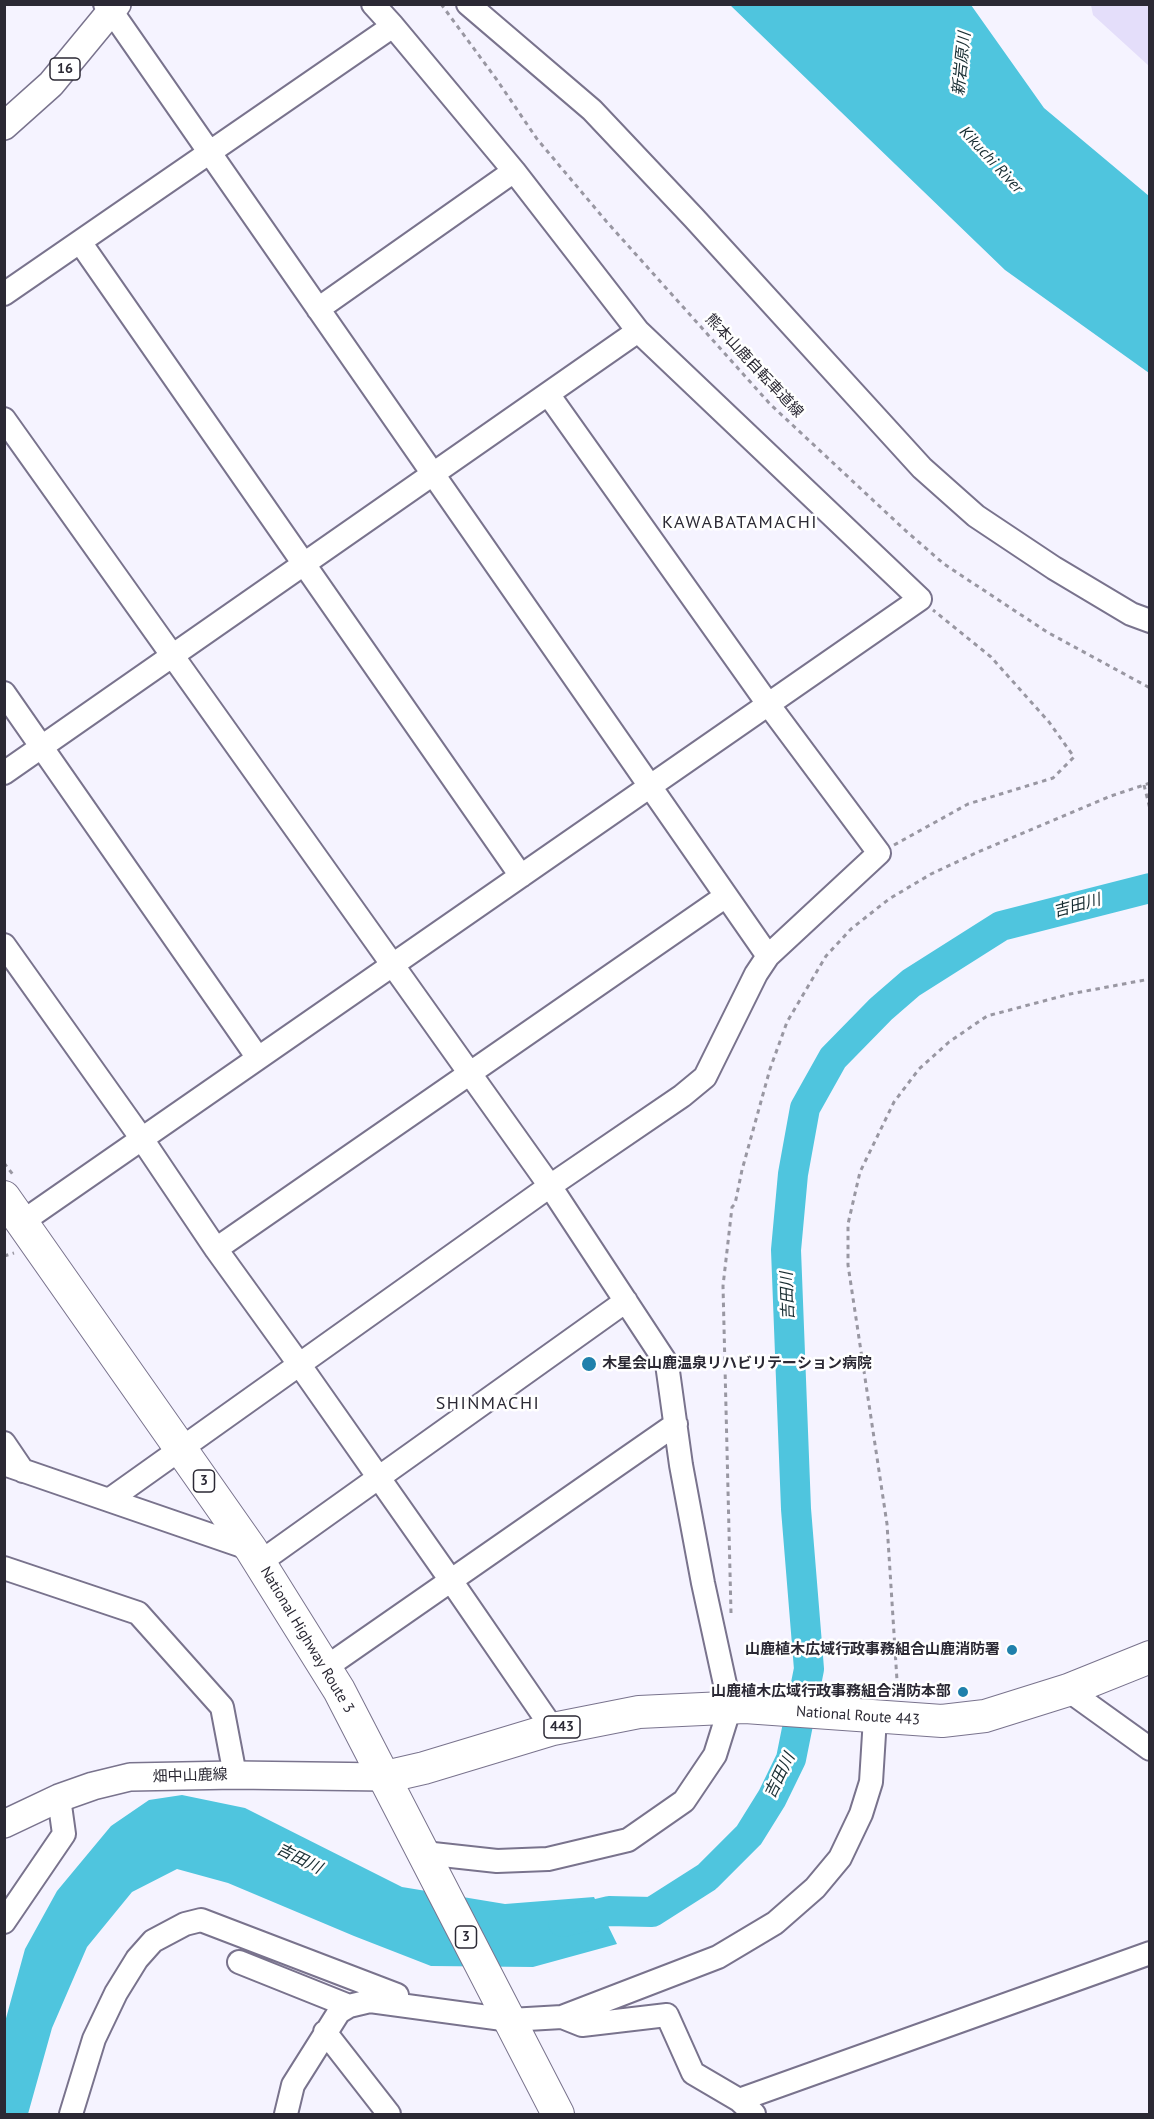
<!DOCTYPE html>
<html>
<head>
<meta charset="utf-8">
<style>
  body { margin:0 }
  #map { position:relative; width:1154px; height:2119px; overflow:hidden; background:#f5f3ff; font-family:"PT Sans",sans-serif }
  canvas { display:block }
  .frame { position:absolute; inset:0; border:6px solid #2b2934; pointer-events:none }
</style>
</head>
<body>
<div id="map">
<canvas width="1154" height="2119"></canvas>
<div class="frame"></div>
</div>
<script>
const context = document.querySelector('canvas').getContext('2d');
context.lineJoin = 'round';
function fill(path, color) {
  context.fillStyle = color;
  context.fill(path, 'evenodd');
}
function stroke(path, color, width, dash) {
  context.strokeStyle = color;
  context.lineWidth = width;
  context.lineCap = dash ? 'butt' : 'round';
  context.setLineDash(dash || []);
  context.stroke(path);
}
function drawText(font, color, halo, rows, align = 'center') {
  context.font = font + ' "PT Sans","Noto Sans JP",sans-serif';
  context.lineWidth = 5;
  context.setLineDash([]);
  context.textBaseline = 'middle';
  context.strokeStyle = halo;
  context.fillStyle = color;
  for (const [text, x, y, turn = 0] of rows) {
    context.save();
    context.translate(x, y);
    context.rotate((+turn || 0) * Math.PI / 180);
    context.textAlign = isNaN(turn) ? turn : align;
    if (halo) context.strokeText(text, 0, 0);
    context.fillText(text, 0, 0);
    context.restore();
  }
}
fill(new Path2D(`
  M 1091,5 L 1149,5 L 1149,66 L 1093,15 Z`), '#e4defa');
fill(new Path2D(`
  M 730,5 L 971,5 L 1044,108 L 1149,196 L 1149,373 L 1005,270 Z
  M 182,1795 L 245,1808 L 402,1887 L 505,1904 L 594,1897 L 617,1944 L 533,1967 L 431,1966 L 354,1936 L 228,1883 L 177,1869 L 132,1892 L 87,1947 L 52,2028 L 28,2114 L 5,2114 L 5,2022 L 25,1949 L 57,1891 L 111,1826 L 149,1800 Z`), '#4fc5de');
stroke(new Path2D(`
  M 563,1922 L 609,1911 L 652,1912 L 707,1877 L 749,1835 L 772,1798 L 791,1759 L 809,1669 L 796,1509 L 786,1250 L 793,1174 L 805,1108 L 833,1058 L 881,1009 L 911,983 L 1001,926 L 1150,888`), '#4fc5de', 30);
const minor = new Path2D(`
  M 105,4 L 112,12 L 768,956
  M 468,4 L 592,110 L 694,218 L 922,468 L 976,516 L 1054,568 L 1131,614 L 1150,621
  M 80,242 L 521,876
  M 4,294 L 393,26
  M 318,309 L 514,171
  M 4,419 L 550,1186 L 667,1364 L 681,1465 L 703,1583 L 730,1707 L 715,1755 L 684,1801 L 628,1840 L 548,1859 L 497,1861 L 424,1853
  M 4,693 L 258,1058
  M 4,773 L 638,331
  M 4,945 L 142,1139 L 216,1249 L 299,1364 L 452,1582 L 553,1729
  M 22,1222 L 920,599 L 638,331 L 514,171 L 393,26 L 373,4
  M 216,1249 L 726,896
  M 4,1443 L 23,1471
  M 4,1464 L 251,1549
  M 109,1500 L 550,1186 L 682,1096 L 705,1077 L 756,974 L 768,956 L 879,853 L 768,704 L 548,394
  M 259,1563 L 626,1301
  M 4,1568 L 138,1613 L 222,1707 L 235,1775
  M 325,1668 L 676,1424
  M 1068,1690 L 1150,1749
  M 4,1922 L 64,1834 L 59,1798
  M 239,1962 L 349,2006
  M 562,2017 L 582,2025 L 667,2015 L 693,2073 L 739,2100 L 754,2114
  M 325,2032 L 389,2114
  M 739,2100 L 1150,1953
  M 71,2114 L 94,2039 L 116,1993 L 137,1959 L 153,1941 L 185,1924 L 201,1920 L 397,1995
  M 286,2114 L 293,2085 L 339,2012 L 349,2006 L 370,2001 L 510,2020 L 562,2017 L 718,1957 L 775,1923 L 815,1888 L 840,1858 L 861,1814 L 871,1782 L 875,1718`);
const major = new Path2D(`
  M 4,126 L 51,84 L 117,4
  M 4,1824 L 59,1798 L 93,1786 L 130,1777 L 235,1775 L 385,1777`);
const highway = new Path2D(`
  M 4,1197 L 251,1549 L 339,1690 L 558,2114
  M 385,1777 L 424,1768 L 553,1729 L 639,1712 L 745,1707 L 942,1721 L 985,1716 L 1068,1690 L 1150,1657`);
stroke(minor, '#79738d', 26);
stroke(major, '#79738d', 30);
stroke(highway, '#79738d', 34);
stroke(new Path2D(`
  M 441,4 L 497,80 L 537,139 L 606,221 L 770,404 L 906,531 L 944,564 L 1047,632 L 1150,688
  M 1144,785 L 1150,809
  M 894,845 L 968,804 L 1053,778 L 1074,757 L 1049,722 L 991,657 L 933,610
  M 4,1163 L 14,1176
  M 4,1256 L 14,1253
  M 731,1613 L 723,1286 L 732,1207 L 735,1204 L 742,1170 L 770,1069 L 787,1022 L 826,956 L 851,929 L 889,899 L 931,874 L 978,852 L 1111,796 L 1150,783
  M 898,1696 L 887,1524 L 848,1265 L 848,1224 L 860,1172 L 894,1102 L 919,1069 L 949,1042 L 987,1016 L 1070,994 L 1150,979`), '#9997a2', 3, [4.5, 4.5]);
stroke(minor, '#fff', 22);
stroke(major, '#fff', 27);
stroke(highway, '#fff', 32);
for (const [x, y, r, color] of [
  [589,1364,8,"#1f80ac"],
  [1012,1650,6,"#1f80ac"],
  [963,1692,6,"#1f80ac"]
]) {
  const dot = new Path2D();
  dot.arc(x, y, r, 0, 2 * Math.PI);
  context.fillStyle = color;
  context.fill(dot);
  stroke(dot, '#fff', 2);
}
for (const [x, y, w] of [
  [65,69,30],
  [204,1481,21],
  [562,1727,36],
  [466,1937,21]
]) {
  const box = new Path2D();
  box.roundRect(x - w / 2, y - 11, w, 22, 4.5);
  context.fillStyle = '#fff';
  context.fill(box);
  stroke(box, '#2b2934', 1.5);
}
drawText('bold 14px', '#2b2934', null, [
  ["16",65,69],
  ["3",204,1481],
  ["443",562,1727],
  ["3",466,1937]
]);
drawText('15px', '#2b2934', '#fff', [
  ["熊本山鹿自転車道線",754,366,47],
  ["National Highway Route 3",307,1640,59],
  ["National Route 443",858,1716,4],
  ["畑中山鹿線",190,1776,-2]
]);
drawText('bold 15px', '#2b2934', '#fff', [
  ["木星会山鹿温泉リハビリテーション病院",602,1364,"left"],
  ["山鹿植木広域行政事務組合山鹿消防署",1000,1650],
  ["山鹿植木広域行政事務組合消防本部",951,1692]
], 'right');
drawText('italic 16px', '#182d32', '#fff', [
  ["新岩原川",962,64,-84],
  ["Kikuchi River",991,160,47],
  ["吉田川",1077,906,-15],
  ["吉田川",788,1296,-92],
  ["吉田川",780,1776,-64],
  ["吉田川",299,1859,26]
]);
context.letterSpacing = '1.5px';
drawText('18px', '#2b2934', '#fff', [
  ["KAWABATAMACHI",740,523],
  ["SHINMACHI",488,1404]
]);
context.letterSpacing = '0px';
</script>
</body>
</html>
